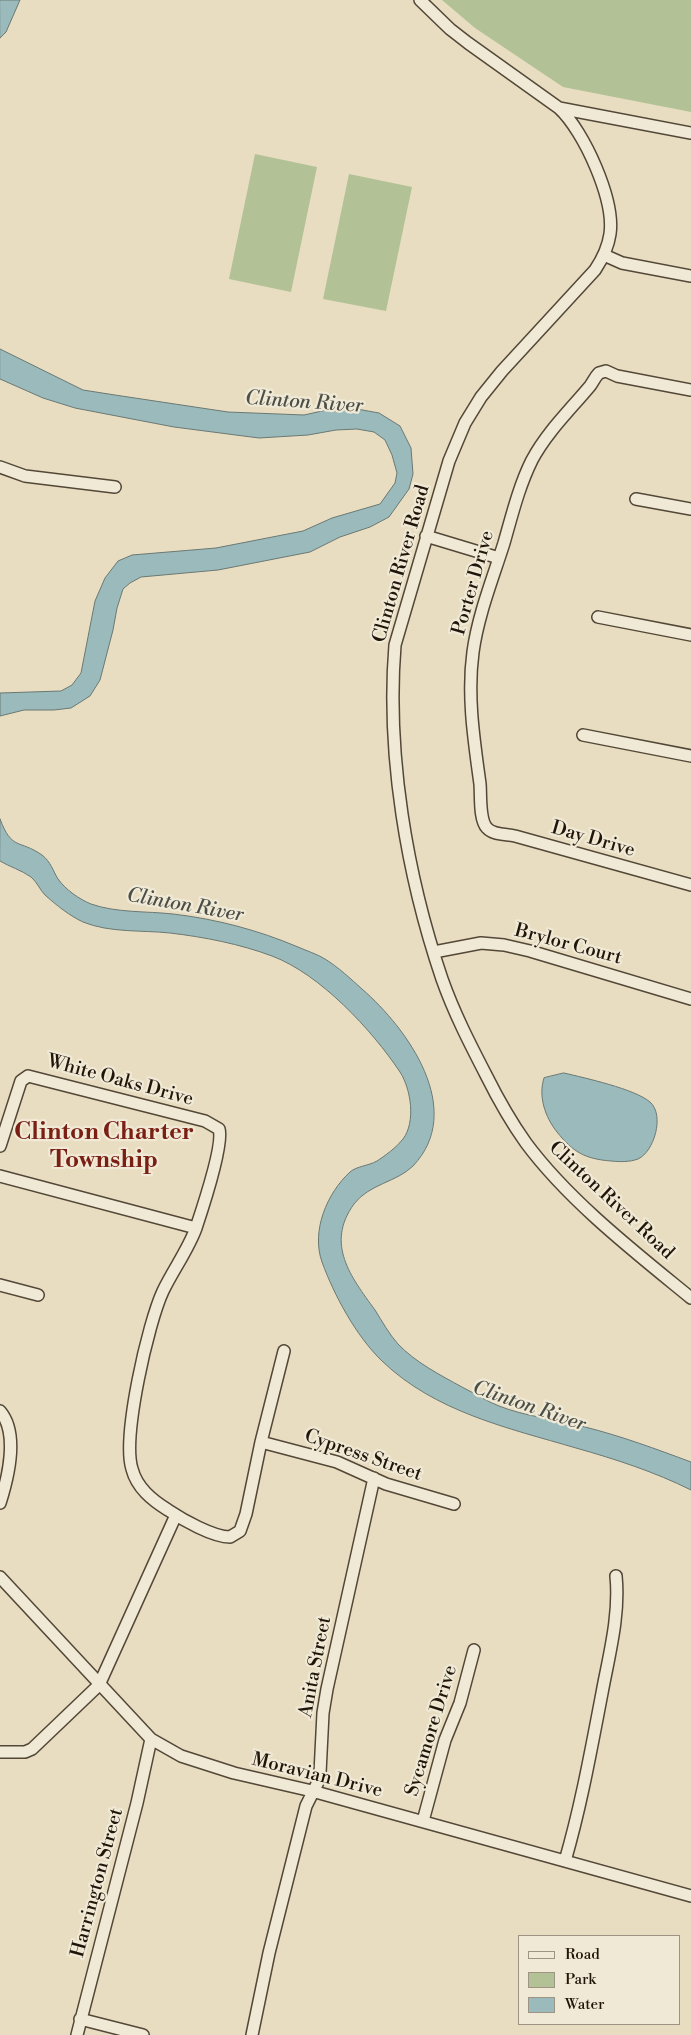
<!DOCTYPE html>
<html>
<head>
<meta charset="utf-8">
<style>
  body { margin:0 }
  #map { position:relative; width:691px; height:2035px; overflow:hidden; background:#e8ddc0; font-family:"Libre Bodoni",serif }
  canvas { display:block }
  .legend { position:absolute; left:518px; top:1935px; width:162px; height:90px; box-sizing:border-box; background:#f0e9d6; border:1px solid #9d9484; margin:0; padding:6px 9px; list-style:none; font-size:15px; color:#211509 }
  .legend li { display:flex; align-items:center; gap:10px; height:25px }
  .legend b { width:25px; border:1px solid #9d9484 }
</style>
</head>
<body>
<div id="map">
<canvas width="691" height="2035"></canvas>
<ul class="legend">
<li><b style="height:6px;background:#f0e9d6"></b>Road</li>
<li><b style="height:14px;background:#b2c296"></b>Park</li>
<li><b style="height:14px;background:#9ababb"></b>Water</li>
</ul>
</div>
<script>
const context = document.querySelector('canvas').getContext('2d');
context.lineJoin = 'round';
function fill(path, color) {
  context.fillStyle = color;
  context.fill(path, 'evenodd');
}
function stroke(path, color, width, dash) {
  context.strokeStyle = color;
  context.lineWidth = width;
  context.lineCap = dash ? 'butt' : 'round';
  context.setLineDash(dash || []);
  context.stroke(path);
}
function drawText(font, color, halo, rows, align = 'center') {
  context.font = font + ' "Libre Bodoni",serif';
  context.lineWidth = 4.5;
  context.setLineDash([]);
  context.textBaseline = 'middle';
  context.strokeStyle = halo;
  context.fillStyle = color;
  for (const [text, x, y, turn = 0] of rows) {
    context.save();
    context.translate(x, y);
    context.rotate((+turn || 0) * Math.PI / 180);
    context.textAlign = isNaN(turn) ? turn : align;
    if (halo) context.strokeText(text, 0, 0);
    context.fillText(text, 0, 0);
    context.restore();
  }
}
fill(new Path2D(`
  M 442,0 L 691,0 L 691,112 L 563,87 L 475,28 Z
  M 255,154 L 317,167 L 291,292 L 229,279 Z
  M 349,174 L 412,187 L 386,311 L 323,299 Z`), '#b2c296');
const water = new Path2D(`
  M 0,0 L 20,0 L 6,32 L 0,38 Z
  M 0,349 L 83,390 L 115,395 L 228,412 L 304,415 L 331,409 L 357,409 L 379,413 L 400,426 L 411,448 L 413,474 L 409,489 L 389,517 L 370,527 L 340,537 L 310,552 L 218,570 L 141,577 L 130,583 L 123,589 L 117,608 L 113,630 L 100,680 L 90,696 L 71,708 L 54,710 L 24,710 L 0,716 L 0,693 L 61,691 L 72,685 L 81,673 L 95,601 L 105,578 L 118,561 L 132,555 L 216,548 L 303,531 L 332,518 L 380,504 L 395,483 L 397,473 L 392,455 L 385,440 L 374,432 L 357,429 L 336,430 L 308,435 L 259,438 L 174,427 L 75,408 L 43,398 L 0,379 Z
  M 0,819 C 12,851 19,839 42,855 C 51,862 53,871 58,879 C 66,890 79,899 91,904 C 117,913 146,911 173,914 C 216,919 258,930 298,947 C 307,951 317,954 325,959 C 338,967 351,979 362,989 C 408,1029 466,1110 413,1166 C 397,1182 369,1184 354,1204 C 325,1244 351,1277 375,1310 C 382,1321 389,1334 398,1344 C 415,1362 440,1375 462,1387 C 474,1393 486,1401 499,1406 C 524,1416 558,1420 585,1427 C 621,1436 656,1449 691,1462 L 691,1490 C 655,1472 615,1459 576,1448 C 508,1428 435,1412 382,1361 C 356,1336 334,1295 322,1262 C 311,1231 327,1193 350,1172 C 357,1166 368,1166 377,1161 C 386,1155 396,1148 403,1139 C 416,1122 411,1089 400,1072 C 372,1030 320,974 272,956 C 240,944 204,937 170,933 C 142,930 110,933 83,922 C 70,916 56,905 45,895 C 40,890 37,882 31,877 C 21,870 10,867 0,861 Z
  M 564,1073 C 585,1078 635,1089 650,1102 C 665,1115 654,1152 638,1159 C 630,1162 620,1162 611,1161 C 585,1159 573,1152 557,1132 C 545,1117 538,1096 544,1078 Z`);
fill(water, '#9ababb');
stroke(water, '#6a7874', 1);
const minor = new Path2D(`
  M 420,0 L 450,29 L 468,43 L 559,108 C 584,131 615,200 610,234 C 608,248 603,258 595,270 L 502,371 L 481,397 L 465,423 L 449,461 L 395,645 C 386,754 407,876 442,979 C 454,1013 470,1044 486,1075 C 498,1099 511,1122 526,1143 C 569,1201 636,1253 691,1298
  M 559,108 L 691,133
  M 604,255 L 622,263 L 691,276
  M 691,390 L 617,376 L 606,371 L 599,373 C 595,377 593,382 590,386 C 570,410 547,432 532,460 C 519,486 512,515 504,543 C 493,578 478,615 473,652 C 467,696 474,740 480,784 C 481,795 479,820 487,828 C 493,835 506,834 515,836 L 691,885
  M 0,467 L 25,476 L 115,487
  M 636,499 L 691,509
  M 426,536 L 499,558
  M 598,617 L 691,635
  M 583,735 L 691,756
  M 434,952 L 481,943 L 504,945 L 530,951 L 691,999
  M 0,1146 L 21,1081 L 28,1076 L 205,1121 L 219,1129 C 224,1144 202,1210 196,1228 C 188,1250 173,1270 163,1291 C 148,1323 122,1437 132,1469 C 137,1488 152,1500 168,1510 C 183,1520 213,1537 230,1537 L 240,1531 L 246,1514 L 261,1442 L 284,1351
  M 0,1176 L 196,1228
  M 0,1285 L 38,1295
  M 0,1411 C 19,1433 8,1478 0,1503
  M 261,1442 L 337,1462 L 386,1484 L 454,1504
  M 0,1577 L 151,1739 L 181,1756 L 234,1773 L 312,1791 L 691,1896
  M 0,1752 L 25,1752 L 32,1749 L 99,1685 L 176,1515
  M 423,1821 L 445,1740 L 460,1703 L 474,1650
  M 565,1861 C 581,1806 591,1750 602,1693 C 609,1655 620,1615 616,1576
  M 80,2019 L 143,2035
  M 77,2035 L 137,1803 L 151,1739
  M 252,2035 L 269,1953 L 306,1806 L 318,1782 L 320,1773 L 323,1713 L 327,1689 L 374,1478`);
stroke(minor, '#534737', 14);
stroke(minor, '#f0e9d6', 11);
drawText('19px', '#211509', '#f0e9d6', [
  ["Clinton River Road",402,564,-74],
  ["Porter Drive",474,583,-74],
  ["Day Drive",593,840,16],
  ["Brylor Court",568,945,15],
  ["White Oaks Drive",120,1081,15],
  ["Clinton River Road",611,1201,43],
  ["Cypress Street",363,1456,19],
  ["Anita Street",316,1667,-79],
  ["Sycamore Drive",432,1731,-73],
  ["Moravian Drive",317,1776,14],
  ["Harrington Street",98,1883,-75]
]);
drawText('italic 20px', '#4b4f47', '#f0e9d6', [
  ["Clinton River",304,403,4],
  ["Clinton River",185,906,10],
  ["Clinton River",529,1407,19]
]);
drawText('bold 24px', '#7a1f14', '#f0e9d6', [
  ["Clinton Charter",104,1133],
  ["Township",104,1161]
]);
</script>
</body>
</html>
